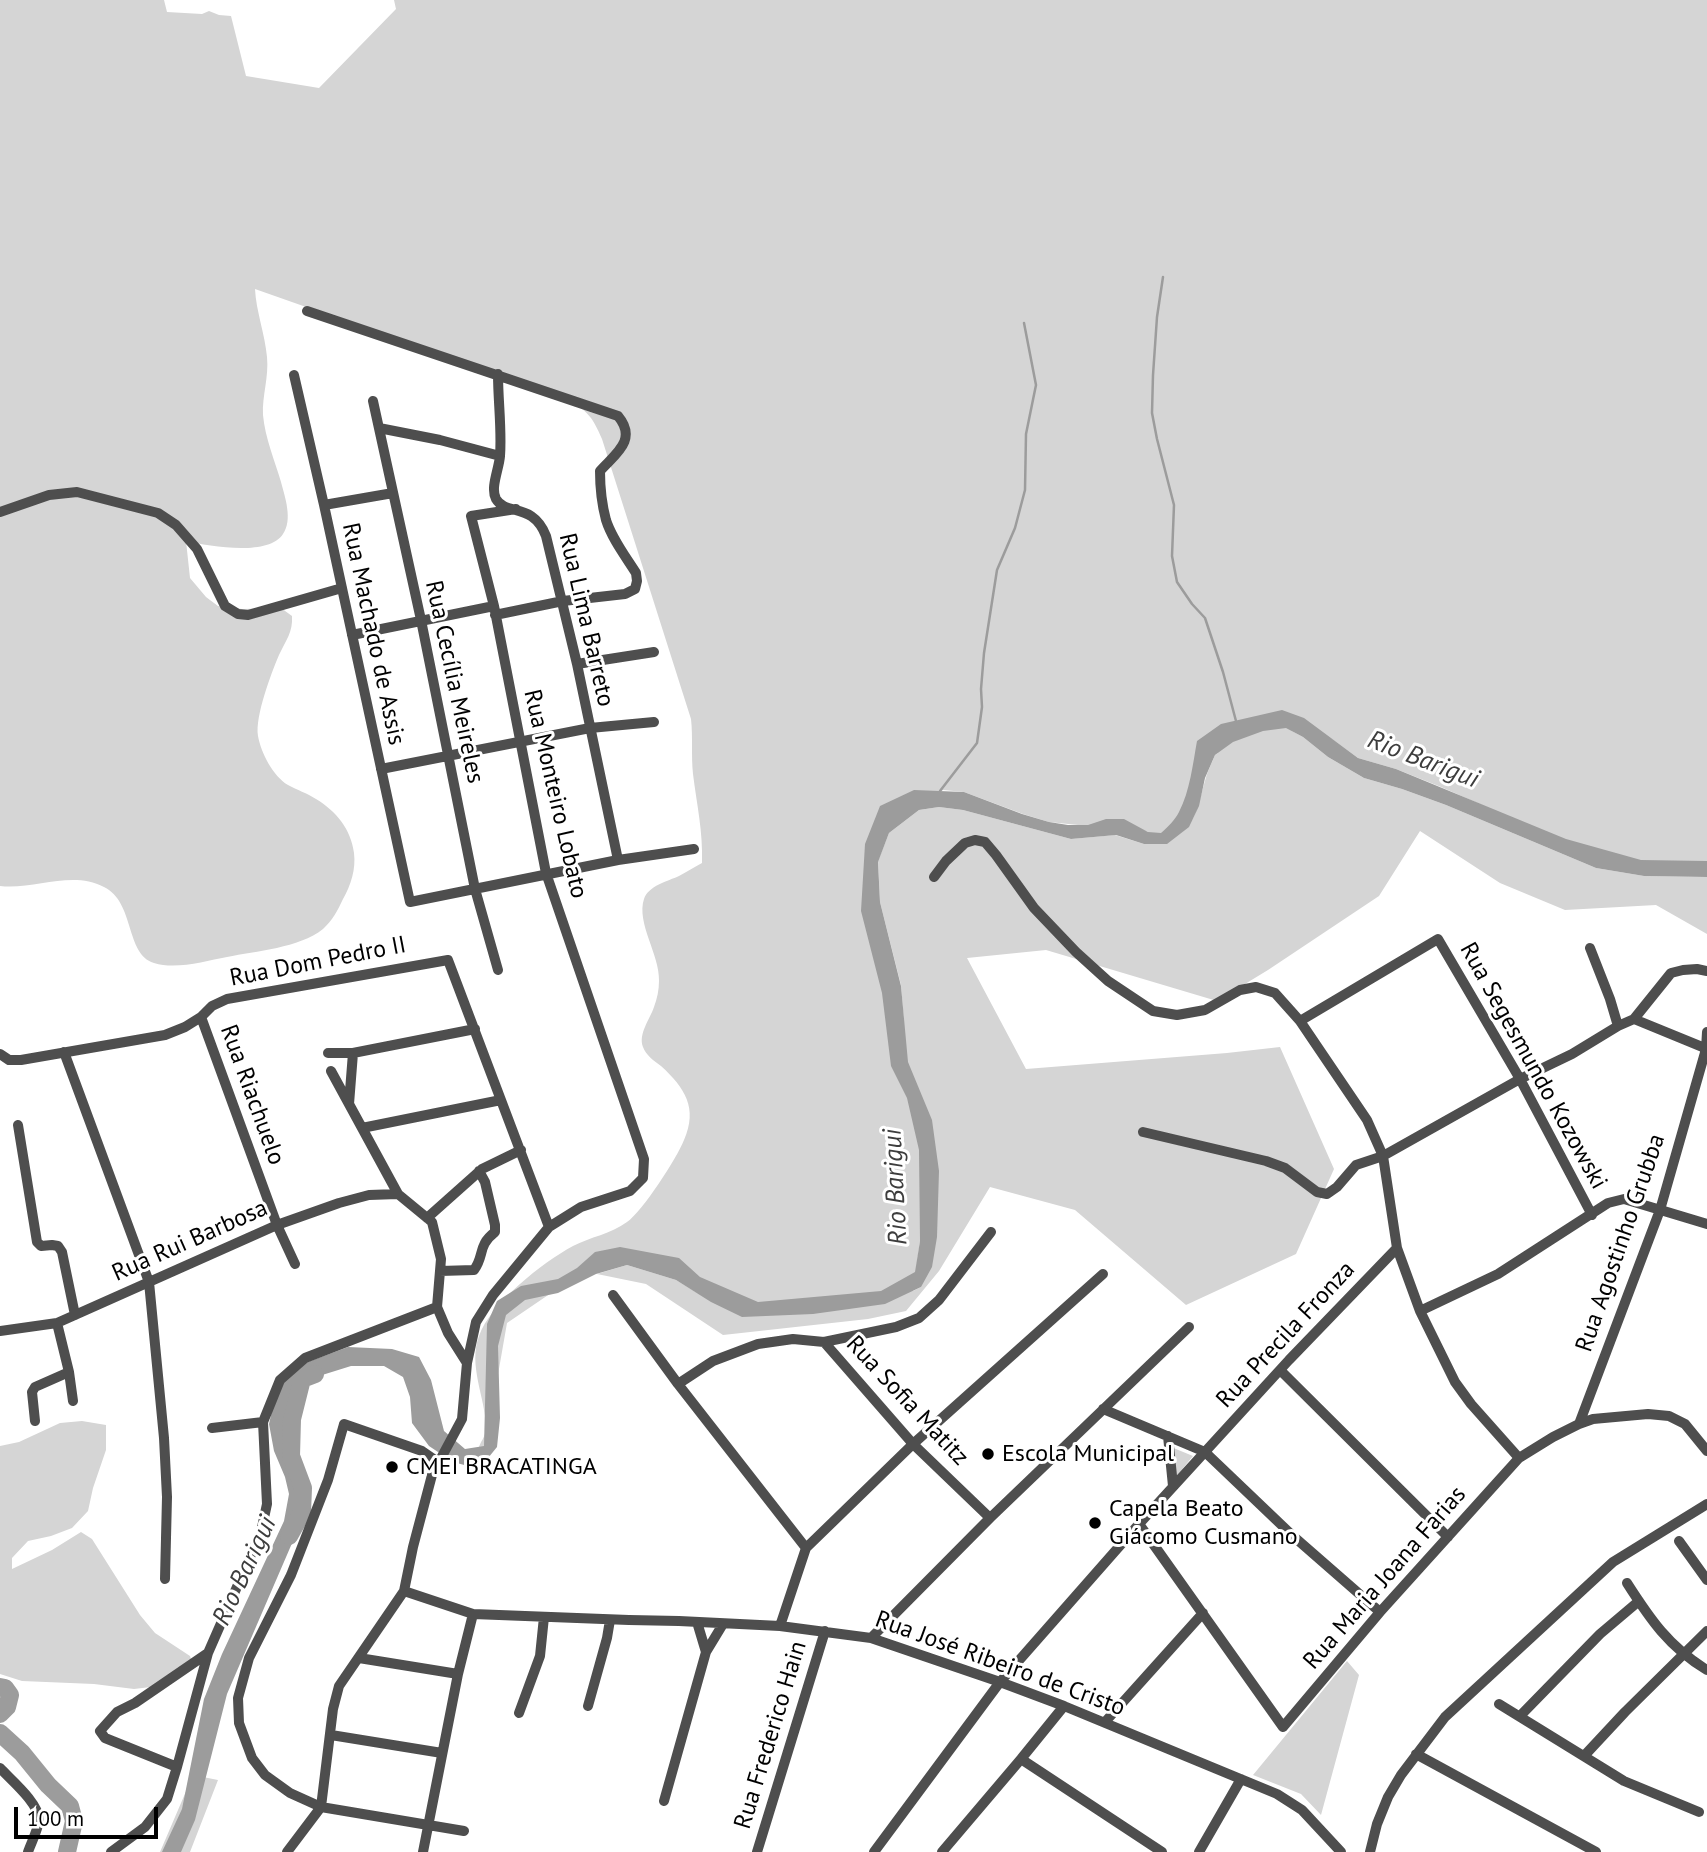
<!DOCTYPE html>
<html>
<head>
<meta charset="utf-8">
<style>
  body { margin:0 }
  #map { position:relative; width:1707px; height:1852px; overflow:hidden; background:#fff; font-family:"PT Sans",sans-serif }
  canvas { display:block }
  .scale { position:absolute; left:14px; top:1807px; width:144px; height:32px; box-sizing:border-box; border:4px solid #000; border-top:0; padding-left:9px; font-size:21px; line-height:24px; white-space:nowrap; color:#000; -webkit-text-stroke:5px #fff; paint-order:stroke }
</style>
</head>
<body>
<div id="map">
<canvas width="1707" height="1852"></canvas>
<div class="scale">100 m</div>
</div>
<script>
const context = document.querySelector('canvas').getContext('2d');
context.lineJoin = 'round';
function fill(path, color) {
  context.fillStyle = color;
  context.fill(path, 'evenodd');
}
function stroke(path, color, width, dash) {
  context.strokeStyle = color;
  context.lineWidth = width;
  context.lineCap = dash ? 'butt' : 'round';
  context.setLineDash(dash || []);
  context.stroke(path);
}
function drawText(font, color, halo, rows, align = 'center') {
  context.font = font + ' "PT Sans",sans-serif';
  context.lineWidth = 6;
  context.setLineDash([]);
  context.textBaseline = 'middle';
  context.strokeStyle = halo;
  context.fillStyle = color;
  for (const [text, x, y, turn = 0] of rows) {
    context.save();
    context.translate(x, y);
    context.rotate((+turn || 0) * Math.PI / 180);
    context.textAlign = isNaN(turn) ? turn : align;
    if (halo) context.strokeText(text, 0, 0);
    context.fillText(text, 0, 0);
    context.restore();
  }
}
fill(new Path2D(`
  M 0,0 L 164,0 L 167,12 L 202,14 L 209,11 L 219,15 L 231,16 L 246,76 L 319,88 L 396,9 L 394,0 L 1707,0 L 1707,869 L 1601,857 L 1441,787 L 1396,769 L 1358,758 L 1332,739 L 1292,731 L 1303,737 L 1328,757 L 1364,778 L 1402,789 L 1446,805 L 1596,868 L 1644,876 L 1707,877 L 1707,934 L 1656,905 L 1565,910 L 1500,883 L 1420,831 L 1379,896 L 1268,970 L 1217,1001 L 1046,950 L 967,958 L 1026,1069 L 1227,1053 L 1280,1047 L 1334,1169 L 1296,1254 L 1186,1305 L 1075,1210 L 990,1187 L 939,1271 L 906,1311 L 868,1319 L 723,1335 L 646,1284 L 597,1274 L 627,1265 L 676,1280 L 699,1294 L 639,1251 L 557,1289 L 507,1323 L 496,1386 L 497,1439 L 488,1457 L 479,1461 C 479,1457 478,1454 478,1450 C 480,1441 486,1438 486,1426 C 485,1397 468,1365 479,1336 C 490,1304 543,1262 573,1246 C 590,1237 611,1234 627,1222 C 642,1212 677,1158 684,1140 C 698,1108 685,1088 661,1066 C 654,1061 646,1055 643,1047 C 638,1034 650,1019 654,1007 C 657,999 659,990 659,981 C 660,955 636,923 644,899 C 648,886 668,881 679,876 C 687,872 694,867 702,863 C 703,831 697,806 693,774 C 691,756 693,737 691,719 L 602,439 C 593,418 589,413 570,400 L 255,289 C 256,311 265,334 267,357 C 269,377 262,396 263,415 C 265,438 275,461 281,482 C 285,497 293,520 283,534 C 268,557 209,546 186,541 L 190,578 L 206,597 L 218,606 L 242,609 L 281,608 L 292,616 C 293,632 286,640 279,655 C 271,674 255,716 258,736 C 261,753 273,776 288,785 C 297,790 307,793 316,799 C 336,811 351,829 354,853 C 356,869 351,885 343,899 C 338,910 332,921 323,929 C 299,948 256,951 227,957 C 205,961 176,970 154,963 C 125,954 135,902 104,887 C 72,870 34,890 0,886 ZM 1218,753 L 1215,755 C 1212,763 1207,772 1205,781 C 1199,800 1197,822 1179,834 L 1211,755 ZM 943,790 L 964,792 L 1023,814 L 1049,822 L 1078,825 L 1082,829 L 1143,830 L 1148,832 L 1144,844 L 1115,835 L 1071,839 L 963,810 L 939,807 L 919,810 L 889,833 L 878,861 L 880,902 L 901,985 L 904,1022 L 880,954 L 871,835 ZM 929,1149 L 921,1287 L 913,1291 L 920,1241 L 920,1229 Z
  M 82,1421 L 106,1425 L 106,1450 L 93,1488 L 88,1511 L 72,1528 L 51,1536 L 28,1541 L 12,1558 L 12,1569 L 52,1550 L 81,1532 L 92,1539 L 140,1615 L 155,1633 L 190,1656 L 194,1668 L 159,1686 L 134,1689 L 94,1684 L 22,1681 L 0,1674 L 0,1446 L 19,1442 L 60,1423 Z
  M 1171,1447 L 1193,1456 L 1175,1478 Z
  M 1347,1661 L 1359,1675 L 1321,1815 L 1301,1794 L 1253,1775 Z
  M 193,1775 L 218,1780 L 190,1852 L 160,1852 Z`), '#d5d5d5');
fill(new Path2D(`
  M 1282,710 L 1304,718 L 1358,758 L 1396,769 L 1566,839 L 1641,860 L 1707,861 L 1707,877 L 1644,876 L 1596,868 L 1446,805 L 1402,789 L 1364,778 L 1328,757 L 1303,737 L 1286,728 L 1263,731 L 1233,742 L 1215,755 L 1205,778 L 1199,806 L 1189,827 L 1167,844 L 1144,844 L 1116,835 L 1071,839 L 963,810 L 939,807 L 919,810 L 889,833 L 878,862 L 880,902 L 901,986 L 908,1062 L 932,1120 L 939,1171 L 937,1237 L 932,1267 L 921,1287 L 885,1304 L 813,1314 L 742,1317 L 711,1302 L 676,1280 L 627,1265 L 596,1274 L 558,1293 L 525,1300 L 506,1315 L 498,1346 L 500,1418 L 497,1447 L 484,1463 L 468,1466 L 453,1462 L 429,1446 L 412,1423 L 410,1397 L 403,1377 L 384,1366 L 351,1366 L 319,1376 L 300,1386 L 290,1414 L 286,1454 L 302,1496 L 299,1527 L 227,1694 L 195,1820 L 181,1852 L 162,1852 L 182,1809 L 204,1699 L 222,1654 L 284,1521 L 289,1494 L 285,1477 L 274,1451 L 269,1424 L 275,1397 L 286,1379 L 305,1363 L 348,1347 L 392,1349 L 419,1357 L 431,1380 L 444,1431 L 465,1449 L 484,1446 L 487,1324 L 497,1301 L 521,1286 L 558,1279 L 577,1268 L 595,1252 L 620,1247 L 679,1258 L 700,1277 L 758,1302 L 881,1291 L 915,1272 L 920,1241 L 919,1150 L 907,1098 L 891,1066 L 882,993 L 861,911 L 865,844 L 880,806 L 914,790 L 964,792 L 1022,814 L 1049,822 L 1068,825 L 1088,825 L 1106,819 L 1124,819 L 1148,832 L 1161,833 C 1168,827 1175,820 1179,812 C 1190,791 1193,763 1197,741 L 1221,724 Z`), '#9c9c9c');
stroke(new Path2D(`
  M 1163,277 L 1157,317 L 1153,375 L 1152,413 L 1157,439 L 1174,505 L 1172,556 L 1177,582 L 1192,604 L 1205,618 L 1223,672 L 1236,721
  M 940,791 L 977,743 L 982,707 L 981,689 L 984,653 L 997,570 L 1015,528 L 1025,490 L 1026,434 L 1036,385 L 1024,323`), '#9c9c9c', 2.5);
stroke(new Path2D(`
  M 289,1536 L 302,1513 L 303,1488 L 291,1456 L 292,1419 L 302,1379 L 315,1374
  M 0,1687 L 5,1688 L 10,1695 L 7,1707 L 0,1714
  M 0,1733 L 22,1753 L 48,1785 L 70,1806 L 74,1821 L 67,1852`), '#9c9c9c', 18);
stroke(new Path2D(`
  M 307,311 L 618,416 C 638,440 615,454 600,471 C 600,486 602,505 606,520 C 612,539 626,557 636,573 L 637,581 L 635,589 L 625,594 L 563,601 L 495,615
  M 498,374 C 498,401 502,430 500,456 C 499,469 490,488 496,499 C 506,516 533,502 546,536 L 577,664 L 618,860
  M 294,375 L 324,505 L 410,902 L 618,860 L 694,849
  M 373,401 L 421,620 L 475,889 L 498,970
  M 379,428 L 440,440 L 500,456
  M 324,505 L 393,493
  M 0,512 L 49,495 L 77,492 L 158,513 L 176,525 L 197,549 L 225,606 L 238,614 L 248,615 L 342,588
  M 352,635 L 494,606
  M 577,664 L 654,652
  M 381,769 L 590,728 L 654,722
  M 934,877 L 946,861 L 965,843 L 975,840 L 985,842 L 996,855 L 1034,908 L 1076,952 L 1108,981 L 1153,1011 L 1177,1015 L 1205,1010 L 1240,990 L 1256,987 L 1275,993 L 1300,1021 L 1367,1120 L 1383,1156 L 1397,1248 L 1420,1311 L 1455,1382 L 1471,1404 L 1519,1458
  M 1590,948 L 1610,999 L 1618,1026
  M 201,1017 L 277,1225 L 295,1264
  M 1634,1019 L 1707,1049
  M 1300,1021 L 1438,939 L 1520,1079 L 1592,1215
  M 64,1052 L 149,1282 L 164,1438 L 167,1497 L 165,1579
  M 328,1053 L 353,1053 L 475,1029
  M 0,1054 L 9,1060 L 21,1060 L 165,1035 L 185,1027 L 201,1017 L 212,1006 L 227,999 L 448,960 L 549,1227
  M 331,1071 L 398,1194 L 432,1222 L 441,1259 L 437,1307
  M 349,1104 L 353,1053
  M 18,1125 L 37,1242 L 41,1246 L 52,1245 L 58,1246 L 62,1252 L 75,1315
  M 362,1128 L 501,1100
  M 1143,1132 L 1266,1161 L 1285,1168 L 1317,1192 L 1327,1194 L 1337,1187 L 1356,1165 L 1383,1156 L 1520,1079 L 1572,1054 L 1618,1026 L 1634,1019 L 1671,973 L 1683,970 L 1697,969 L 1707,971
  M 427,1218 L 482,1169 L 521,1150
  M 440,1271 L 474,1270 C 485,1255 477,1246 495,1232 L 495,1225 L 485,1182 L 479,1171
  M 613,1295 L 678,1384 L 806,1548
  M 1420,1311 L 1498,1274 L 1608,1203 L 1624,1199 L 1707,1224
  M 57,1323 L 69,1372 L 73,1401
  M 0,1331 L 57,1323 L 277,1225 L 339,1203 L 369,1195 L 398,1194
  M 824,1342 L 913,1444 L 990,1518
  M 1280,1370 L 1448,1537
  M 678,1384 L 713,1361 L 758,1344 L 793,1339 L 824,1342 L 896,1327 L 919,1318 L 939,1300 L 991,1232
  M 1103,1409 L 1205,1452 L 1293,1536 L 1380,1612
  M 35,1421 L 32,1392 L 35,1387 L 69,1372
  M 1579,1424 L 1660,1210 L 1706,1049 L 1707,1032
  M 212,1428 L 263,1422
  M 1168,1436 L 1173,1486
  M 438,1462 L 422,1451 L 344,1424 L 328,1480 L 291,1575 L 249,1658 L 238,1698 L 239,1723 L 252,1758 L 265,1775 L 290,1793 L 321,1807 L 464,1831
  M 1139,1524 L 1283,1727 L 1380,1612 L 1519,1458 L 1553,1437 L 1579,1424 L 1593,1419 L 1648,1414 L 1669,1416 L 1685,1424 L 1707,1451
  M 1679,1541 L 1707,1580
  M 1627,1583 C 1650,1619 1669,1647 1707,1670
  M 404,1591 L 473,1614 L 629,1620 L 679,1621 L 780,1626 L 871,1638 L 1000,1682 L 1064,1706 L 1277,1794 L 1302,1810 L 1341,1852
  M 697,1622 L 706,1652
  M 780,1626 L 806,1548 L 913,1444 L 1103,1274
  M 871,1638 L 990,1518 L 1189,1327
  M 359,1658 L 458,1674
  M 1499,1704 L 1624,1781 L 1699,1812
  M 588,1706 L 607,1638 L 610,1620
  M 519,1713 L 540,1656 L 544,1617
  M 1520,1716 L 1600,1634 L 1639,1601
  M 1105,1722 L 1203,1613
  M 331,1735 L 442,1753
  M 1416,1754 L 1596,1852
  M 1584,1756 L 1625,1712 L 1707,1631
  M 1021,1759 L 1162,1852
  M 177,1767 L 105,1738 L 100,1731 L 117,1712 L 135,1703 L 208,1653
  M 0,1768 C 11,1780 39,1803 39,1820 C 38,1830 31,1843 28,1852
  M 664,1801 L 706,1652 L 723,1624
  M 111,1852 L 145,1827 L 167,1799 L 177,1767 L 208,1653 L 261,1532 L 267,1504 L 263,1422 L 280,1380 L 305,1358 L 437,1307 L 448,1333 L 467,1363
  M 287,1852 L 321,1807 L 333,1709 L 339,1686 L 404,1591 L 413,1547 L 432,1475 L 462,1419 L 467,1363 L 476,1322 L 493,1295 L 549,1227 L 581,1207 L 630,1191 L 643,1178 L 644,1159 L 546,873 L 494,606 L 471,516 L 516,509
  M 423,1852 L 458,1674 L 473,1614
  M 757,1852 L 825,1631
  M 874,1852 L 1000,1682 L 1139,1524 L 1289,1360 L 1397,1248
  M 942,1852 L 1021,1759 L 1064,1706
  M 1199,1852 L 1241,1779
  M 1370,1852 L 1377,1824 L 1388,1797 L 1401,1775 L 1445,1717 L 1613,1562 L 1707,1504`), '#4e4e4e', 10);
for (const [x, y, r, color] of [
  [988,1454,7,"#000"],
  [392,1467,7,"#000"],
  [1095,1523,7,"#000"]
]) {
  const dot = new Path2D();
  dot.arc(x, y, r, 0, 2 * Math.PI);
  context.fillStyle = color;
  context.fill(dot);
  stroke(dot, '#fff', 2.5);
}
drawText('24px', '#000', '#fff', [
  ["Rua Lima Barreto",586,620,77],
  ["Rua Machado de Assis",373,634,78],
  ["Rua Cecília Meireles",454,682,78],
  ["Rua Monteiro Lobato",555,794,77],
  ["Rua Dom Pedro II",318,962,-11],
  ["Rua Segesmundo Kozowski",1533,1066,61],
  ["Rua Riachuelo",252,1095,70],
  ["Rua Rui Barbosa",190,1241,-24],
  ["Rua Agostinho Grubba",1621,1243,-71],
  ["Rua Precila Fronza",1286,1335,-47],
  ["Rua Sofia Matitz",907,1401,47],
  ["Rua Maria Joana Farias",1385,1578,-49],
  ["Rua José Ribeiro de Cristo",1000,1664,20],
  ["Rua Frederico Hain",771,1735,-73]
]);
drawText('24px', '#000', '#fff', [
  ["Escola Municipal",1002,1454],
  ["CMEI BRACATINGA",406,1467],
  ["Capela Beato",1109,1509],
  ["Giácomo Cusmano",1109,1537]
], 'left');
drawText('italic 26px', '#3d3d3d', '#fff', [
  ["Rio Barigui",1423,760,21],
  ["Rio Barigui",896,1187,-93],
  ["Rio Barigui",245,1571,-65]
]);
</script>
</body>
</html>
